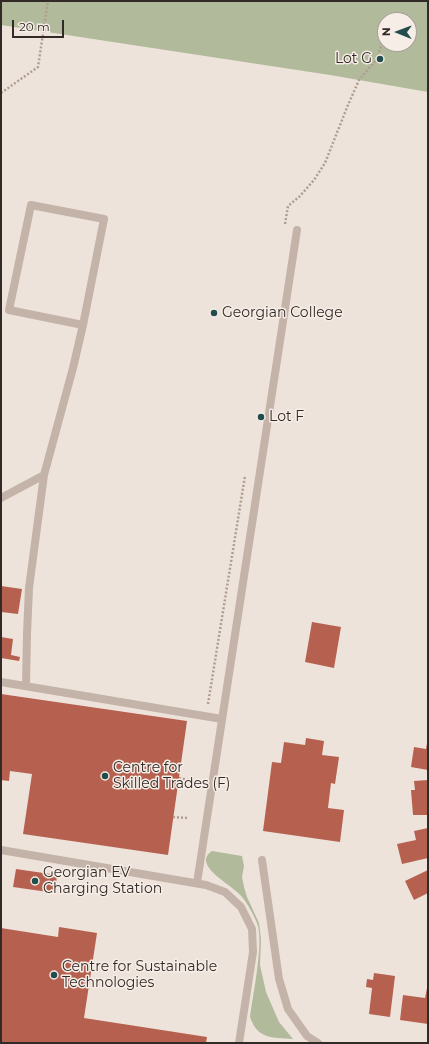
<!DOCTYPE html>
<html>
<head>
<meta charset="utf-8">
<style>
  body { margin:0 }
  #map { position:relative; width:429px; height:1044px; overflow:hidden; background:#eee3da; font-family:Montserrat,sans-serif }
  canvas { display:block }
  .frame { position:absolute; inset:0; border:2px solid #322a27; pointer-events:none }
  .north { position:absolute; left:377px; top:12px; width:40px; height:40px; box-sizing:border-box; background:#f6ede6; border:1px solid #a89f9a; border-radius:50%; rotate:271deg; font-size:11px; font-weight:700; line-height:16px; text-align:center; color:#322a27 }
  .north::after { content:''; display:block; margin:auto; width:14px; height:18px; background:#224d4d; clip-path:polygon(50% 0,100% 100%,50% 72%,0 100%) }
  .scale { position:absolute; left:12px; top:20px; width:52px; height:18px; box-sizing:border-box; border:2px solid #322a27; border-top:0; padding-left:5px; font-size:12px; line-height:14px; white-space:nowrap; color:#322a27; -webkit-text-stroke:3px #f6ede6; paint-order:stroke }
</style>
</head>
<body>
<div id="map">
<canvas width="429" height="1044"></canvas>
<div class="frame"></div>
<div class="north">N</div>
<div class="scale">20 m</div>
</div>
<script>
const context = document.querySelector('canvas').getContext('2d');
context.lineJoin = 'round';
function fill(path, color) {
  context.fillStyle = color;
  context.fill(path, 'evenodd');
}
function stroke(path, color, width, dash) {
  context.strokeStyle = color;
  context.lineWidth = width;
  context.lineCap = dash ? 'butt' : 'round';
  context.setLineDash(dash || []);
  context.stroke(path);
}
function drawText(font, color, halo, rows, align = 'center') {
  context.font = font + ' Montserrat,sans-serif';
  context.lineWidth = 3;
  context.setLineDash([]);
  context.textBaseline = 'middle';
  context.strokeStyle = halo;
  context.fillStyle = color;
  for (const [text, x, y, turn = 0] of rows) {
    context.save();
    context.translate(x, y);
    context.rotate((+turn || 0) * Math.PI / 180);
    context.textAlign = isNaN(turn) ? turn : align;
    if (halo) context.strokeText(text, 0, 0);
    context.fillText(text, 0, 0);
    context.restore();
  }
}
fill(new Path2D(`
  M 1,1 L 428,1 L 428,92 L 330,75 L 1,25 ZM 385,20 L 409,20 L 409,44 L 385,44 Z
  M 212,851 L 242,856 L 244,866 L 242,877 L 244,887 L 247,897 L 259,923 L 261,939 L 260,965 L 266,992 L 279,1022 L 293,1039 C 272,1037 258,1040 250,1017 C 253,994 263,947 258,926 C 256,920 253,914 250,909 C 247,903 242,896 237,892 C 228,883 192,864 212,851 Z`), '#b2ba9c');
fill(new Path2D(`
  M 1,586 L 22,589 L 18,614 L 1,612 Z
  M 312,622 L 341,627 L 334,668 L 305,662 Z
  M 1,637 L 13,639 L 11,655 L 20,657 L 19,661 L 1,658 Z
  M 1,694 L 187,721 L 168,855 L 23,834 L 32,774 L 10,771 L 9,781 L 1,780 Z
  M 306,738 L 324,741 L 322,755 L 339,757 L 335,784 L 331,783 L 328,808 L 344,810 L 340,842 L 263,831 L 272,762 L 281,763 L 284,742 L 305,745 Z
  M 427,743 L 428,770 L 411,767 L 414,747 L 426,749 Z
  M 428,780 L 428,815 L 413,815 L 411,790 L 415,790 L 414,781 Z
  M 428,828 L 428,858 L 402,864 L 397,844 L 416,840 L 414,831 Z
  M 16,869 L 57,875 L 55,893 L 13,887 Z
  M 428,870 L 428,893 L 414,900 L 405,881 Z
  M 59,927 L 97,933 L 84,1018 L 207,1037 L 206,1043 L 1,1043 L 1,928 L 58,937 Z
  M 374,973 L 395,976 L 390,1017 L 369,1014 L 372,988 L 366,987 L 367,979 L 373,980 Z
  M 427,988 L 428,988 L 428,1024 L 400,1020 L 403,995 L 425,998 Z`), '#b66150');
stroke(new Path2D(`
  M 1,93 L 38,67 L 48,1
  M 285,224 L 288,206 L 299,197 L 314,180 L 325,163 L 348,105 L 359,80 L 377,59 L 382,43
  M 208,704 L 245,476
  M 179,778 L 193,781
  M 173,817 L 187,818`), '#af9d92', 2.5, [2, 2]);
stroke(new Path2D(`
  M 44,475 L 73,368 L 83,325 L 104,219 L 31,205 L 9,310 L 83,325
  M 1,498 L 44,475 L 29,588 L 27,634 L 26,686
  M 1,682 L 222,719
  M 1,850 L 206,885 L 225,892 L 241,907 L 252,929 L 253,952 L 239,1043
  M 262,860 L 279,979 L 288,1009 L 307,1036 L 318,1043
  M 197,883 L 297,230`), '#c4b3a8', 8);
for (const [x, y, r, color] of [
  [380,59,4,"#224d4d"],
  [214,313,4,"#224d4d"],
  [261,417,4,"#224d4d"],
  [105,776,4,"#224d4d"],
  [35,881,4,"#224d4d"],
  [54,975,4,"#224d4d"]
]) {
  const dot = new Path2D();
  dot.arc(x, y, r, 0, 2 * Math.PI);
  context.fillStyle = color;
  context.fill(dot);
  stroke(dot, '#f6ede6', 1.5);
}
drawText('14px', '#322a27', '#f6ede6', [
  ["Lot G",372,59,"right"],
  ["Georgian College",222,313],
  ["Lot F",269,417],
  ["Centre for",113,768],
  ["Skilled Trades (F)",113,784],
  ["Georgian EV",43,873],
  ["Charging Station",43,889],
  ["Centre for Sustainable",62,967],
  ["Technologies",62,983]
], 'left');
</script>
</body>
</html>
